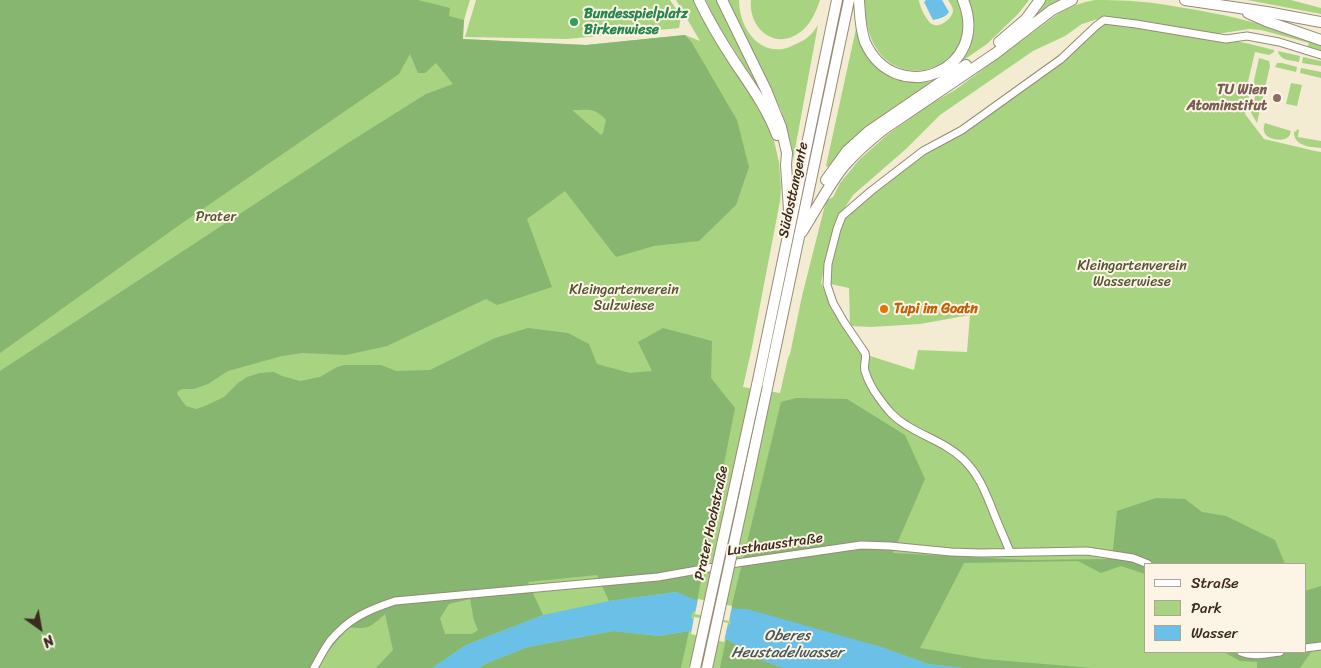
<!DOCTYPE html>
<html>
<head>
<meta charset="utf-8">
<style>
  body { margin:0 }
  #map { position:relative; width:1321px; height:668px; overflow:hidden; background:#f3ecd3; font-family:Sriracha,sans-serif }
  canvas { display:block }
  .legend { position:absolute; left:1144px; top:563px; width:162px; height:90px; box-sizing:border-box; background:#fcf5e5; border:1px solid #afa495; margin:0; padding:6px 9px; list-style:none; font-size:15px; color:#3b2a1e }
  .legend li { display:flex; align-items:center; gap:10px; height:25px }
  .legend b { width:25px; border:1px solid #afa495 }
  .north { position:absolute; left:15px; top:603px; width:50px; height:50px; -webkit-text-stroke:4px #fcf5e5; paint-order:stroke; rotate:148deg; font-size:14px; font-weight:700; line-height:20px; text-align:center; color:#3b2a1e }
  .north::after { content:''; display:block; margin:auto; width:18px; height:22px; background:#3b2a1e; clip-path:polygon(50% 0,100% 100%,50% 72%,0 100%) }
</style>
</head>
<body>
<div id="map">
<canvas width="1321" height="668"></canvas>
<ul class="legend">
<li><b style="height:6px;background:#fff"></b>Straße</li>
<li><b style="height:14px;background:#a8d481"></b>Park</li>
<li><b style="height:14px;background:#6bc0e8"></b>Wasser</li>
</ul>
<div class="north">N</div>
</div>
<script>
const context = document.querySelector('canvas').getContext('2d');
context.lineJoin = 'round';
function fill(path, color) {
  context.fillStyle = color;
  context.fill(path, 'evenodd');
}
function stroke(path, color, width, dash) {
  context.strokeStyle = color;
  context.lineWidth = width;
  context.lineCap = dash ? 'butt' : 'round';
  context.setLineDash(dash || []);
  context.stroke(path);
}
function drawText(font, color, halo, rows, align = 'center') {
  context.font = font + ' Sriracha,sans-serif';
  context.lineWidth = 4;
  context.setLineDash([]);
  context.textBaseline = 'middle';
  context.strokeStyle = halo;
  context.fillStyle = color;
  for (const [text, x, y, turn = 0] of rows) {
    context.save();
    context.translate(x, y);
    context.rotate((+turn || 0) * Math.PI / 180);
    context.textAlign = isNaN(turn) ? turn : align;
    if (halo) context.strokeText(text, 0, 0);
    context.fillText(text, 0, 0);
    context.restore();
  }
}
fill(new Path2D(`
  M 0,0 L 470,0 L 464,20 L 462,39 L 586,45 L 685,35 L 700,41 L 676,0 L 695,0 L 765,117 L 773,136 L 779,162 L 781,188 L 780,201 L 752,347 L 743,387 L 780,393 L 788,358 L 790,354 L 802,296 L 826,201 L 833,197 L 840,183 L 859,160 L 887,135 L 932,103 L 955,90 L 1059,13 C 1070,7 1082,2 1095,0 C 1118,0 1144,1 1167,5 C 1197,10 1227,15 1256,23 C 1278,29 1300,38 1321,46 L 1321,52 L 1307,48 L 1309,43 L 1261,30 L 1249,29 L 1217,34 L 1195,31 L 1151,22 L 1149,24 L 1104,17 L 1082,24 L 1065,36 L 1033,51 L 940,115 L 906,149 L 853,195 L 842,212 L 826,259 L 821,283 L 833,311 L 861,353 L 914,370 L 918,350 L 967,352 L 970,315 L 920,324 L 871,327 L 850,326 L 849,288 L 830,284 L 830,269 L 842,220 L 873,192 L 925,155 L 963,133 L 1105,21 L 1246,43 L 1274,50 L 1274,52 L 1269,55 L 1255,52 L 1247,86 L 1249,96 L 1245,114 L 1264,139 L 1315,151 L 1321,152 L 1321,668 L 0,668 ZM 1145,564 L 1305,564 L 1305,652 L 1145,652 Z
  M 476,0 L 670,0 L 681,16 L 679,28 L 567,39 L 465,37 Z
  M 706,0 L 719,0 L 767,102 L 716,21 Z
  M 728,0 L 739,0 C 739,24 755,53 783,49 C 788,48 793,45 798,43 C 801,41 805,40 808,37 C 812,34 815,29 818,25 L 793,160 L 791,143 L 781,110 Z
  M 751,0 L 820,0 C 816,12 810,26 799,33 C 774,51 748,27 751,0 Z
  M 865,0 L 919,0 C 919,5 927,22 932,24 C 939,29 952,19 953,11 C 953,7 950,3 948,0 L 957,0 C 992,77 863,110 865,0 Z
  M 966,0 L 1029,0 L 1018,14 L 987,44 L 862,130 L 841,151 L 828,167 L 826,166 L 857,24 L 865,47 L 908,80 L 962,57 Z
  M 1044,0 L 1063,0 L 1016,33 Z
  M 1247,0 L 1291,0 L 1321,8 L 1321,14 Z
  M 1278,51 L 1300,56 L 1299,62 C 1290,60 1280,61 1278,51 Z
  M 1303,57 L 1321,61 L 1321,66 L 1302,63 Z
  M 1259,58 L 1269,61 L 1270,66 L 1257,123 L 1251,113 L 1255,96 L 1253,85 Z
  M 1277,63 L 1282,63 L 1297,67 L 1296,72 L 1275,67 Z
  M 1301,68 L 1321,72 L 1321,78 L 1300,73 Z
  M 1291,83 L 1302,85 L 1297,106 L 1286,104 Z
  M 1265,123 L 1291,131 C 1290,134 1290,136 1287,138 C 1281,142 1265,139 1264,131 C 1263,129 1264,125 1265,123 Z
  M 1297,129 L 1299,130 L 1298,137 L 1321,141 L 1321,148 C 1310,147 1293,146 1294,131 L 1296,132 Z`), '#a8d481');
fill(new Path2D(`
  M 0,0 L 418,0 L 450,8 L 449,16 L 464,20 L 463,39 L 586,45 L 685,35 L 692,43 L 737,120 L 749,167 L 736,205 L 699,241 L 654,246 L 616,257 L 565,191 L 527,219 L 552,287 L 497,305 L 486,299 L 387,346 L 346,355 L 302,353 L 282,356 L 228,371 L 208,384 L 194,389 L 182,389 L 178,391 L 177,394 L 186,406 L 196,409 L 205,406 L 224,397 L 238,383 L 247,377 L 260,373 L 274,372 L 282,376 L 300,381 L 320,377 L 337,367 L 344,365 L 381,365 L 396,371 L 430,370 L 495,338 L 528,328 L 568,333 L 589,344 L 597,364 L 630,373 L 652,371 L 638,342 L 663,328 L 712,341 L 711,378 L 735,408 L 697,601 L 676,592 L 609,601 L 597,575 L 528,582 L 543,615 L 466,645 L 432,668 L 376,668 L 393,650 L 385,614 C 370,627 369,630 349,627 L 323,657 L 317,668 L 0,668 L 0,371 L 351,141 L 426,94 L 453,84 L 436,63 L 425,73 L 418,73 L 410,54 L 399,74 L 178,226 L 0,353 ZM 572,110 C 588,110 595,107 606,120 L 603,133 L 601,135 ZM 470,599 L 474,621 L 478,630 L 472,634 L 445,634 L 440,618 L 449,604 Z
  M 796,398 L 847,399 L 905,435 L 925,479 L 893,553 L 1027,560 L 1112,559 L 1117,511 L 1156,498 L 1185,499 L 1202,512 L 1226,516 L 1275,540 L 1285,564 L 1145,564 L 1145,574 L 1121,566 L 1101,573 L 1078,561 L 964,563 L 920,648 L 984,659 L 1092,668 L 963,668 L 928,664 L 881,647 L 731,609 L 781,402 Z
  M 1321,586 L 1321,650 L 1312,651 L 1300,668 L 1257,668 L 1257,662 L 1240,661 L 1224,652 L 1305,652 L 1305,591 Z
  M 613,631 L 659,636 L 689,631 L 681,668 L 479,668 L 487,663 L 528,647 Z
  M 726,639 L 766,662 L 784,668 L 720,668 Z`), '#86b66f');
fill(new Path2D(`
  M 926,0 L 942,0 L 949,12 C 946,17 939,19 933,20 L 924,2 Z
  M 676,592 C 699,602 722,609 747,609 L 881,647 L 928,664 L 963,668 L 784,668 L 766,662 L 726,639 L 689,631 L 659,636 L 613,631 L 528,647 L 487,663 L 479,668 L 432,668 L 466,645 L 543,615 L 609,601 ZM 695,611 L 728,618 L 731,622 L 730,624 L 726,626 L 692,619 L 691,617 L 692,613 Z`), '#6bc0e8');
fill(new Path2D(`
  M 698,599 L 732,606 L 729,621 L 695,614 Z
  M 694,617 L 728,623 L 724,642 L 691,634 Z`), '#f3ecd3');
const minor = new Path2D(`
  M 1010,552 C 1004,537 997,522 991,506 C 984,489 978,474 964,460 C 948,444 925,437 906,425 C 894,418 887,409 879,398 C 873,390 868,381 865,371 C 863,365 867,359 865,353 L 844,322 L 833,303 L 827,285 L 828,264 L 837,229 L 842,216 L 871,191 L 923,151 L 962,130 L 1061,59 L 1096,26 L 1104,20 L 1136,24 L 1226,39 L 1247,36 L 1279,42 L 1321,55
  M 1305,648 L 1321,646
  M 1241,652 C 1253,657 1267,654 1280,652
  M 314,668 C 319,659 324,649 330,641 C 349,618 368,610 395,601 L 658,577 L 737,563 L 861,545 L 890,546 L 951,552 L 980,553 L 1087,551 L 1133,558 L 1148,564`);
const highway = new Path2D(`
  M 699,0 C 709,21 721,41 734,61 C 750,85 767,108 777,135
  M 722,0 L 766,90 L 781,127 L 787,153 L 786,165 L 789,210
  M 859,0 C 860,14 860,28 865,42 C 895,109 992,71 963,0
  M 1185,0 L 1267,12 L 1321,22
  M 1248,13 L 1266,21 L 1321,40
  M 999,42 L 1026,19 L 1040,0
  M 826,180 L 847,151 L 868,132 L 966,65
  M 802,232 C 816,210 828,186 844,166 C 856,152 870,140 884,129 L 996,53 L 1052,10 L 1072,0
  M 757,385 L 837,0
  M 743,502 C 779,335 813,167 849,0`);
stroke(minor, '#978b78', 9);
stroke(highway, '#978b78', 12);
stroke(minor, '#fff', 7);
stroke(highway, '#fff', 10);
const highwayBridge = new Path2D(`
  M 695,668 L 757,385
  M 707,668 L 743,502`);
stroke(highwayBridge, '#978b78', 12, []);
stroke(highwayBridge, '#fff', 10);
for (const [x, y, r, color] of [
  [574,22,5,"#2e9e5b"],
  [1277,98,5,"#8d6e63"],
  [884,309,5,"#e8710a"]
]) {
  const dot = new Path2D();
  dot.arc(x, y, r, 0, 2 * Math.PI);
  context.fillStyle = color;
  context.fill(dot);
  stroke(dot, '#fcf5e5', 2);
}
drawText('bold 14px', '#27864d', '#fcf5e5', [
  ["Bundesspielplatz",584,14],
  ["Birkenwiese",584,30]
], 'left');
drawText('bold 14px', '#785e54', '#fcf5e5', [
  ["TU Wien",1267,90],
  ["Atominstitut",1267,106]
], 'right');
drawText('14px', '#3b2a1e', '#fcf5e5', [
  ["Südosttangente",794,190,-78],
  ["Prater Hochstraße",712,523,-78],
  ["Lusthausstraße",775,545,-8]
]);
drawText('14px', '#565437', '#fcf5e5', [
  ["Prater",216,217],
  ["Kleingartenverein",1132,266],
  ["Wasserwiese",1132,282],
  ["Kleingartenverein",624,290],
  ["Sulzwiese",624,306]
]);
drawText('bold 14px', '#c56008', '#fcf5e5', [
  ["Tupi im Goatn",894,309]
], 'left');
drawText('italic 15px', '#49575b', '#fcf5e5', [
  ["Oberes",787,636],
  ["Heustadelwasser",787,653]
]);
</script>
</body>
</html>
